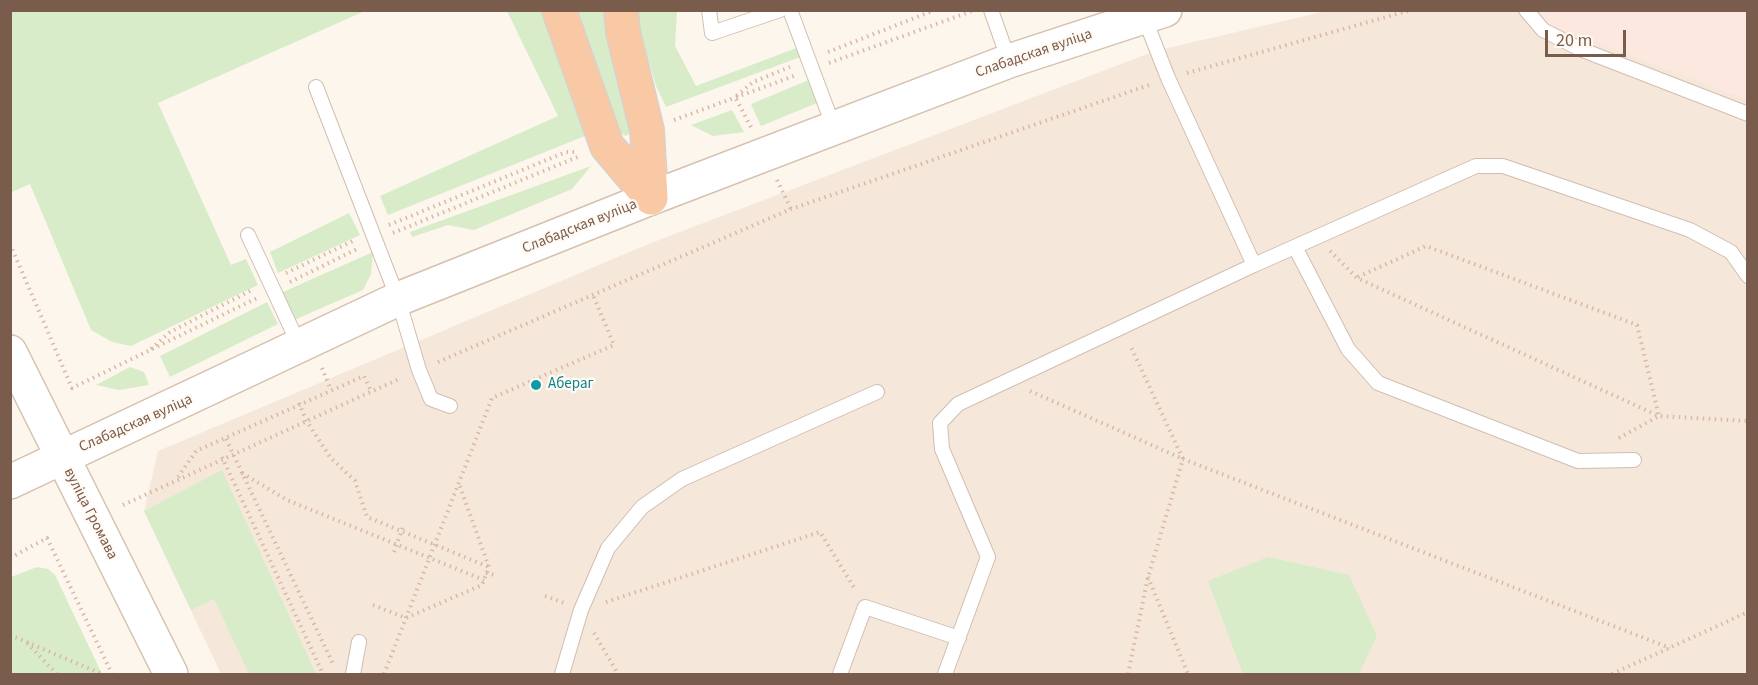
<!DOCTYPE html>
<html>
<head>
<meta charset="utf-8">
<style>
  body { margin:0 }
  #map { position:relative; width:1758px; height:685px; overflow:hidden; background:#fdf6ec; font-family:"Source Sans 3",sans-serif }
  canvas { display:block }
  .frame { position:absolute; inset:0; border:12px solid #7a5c4d; pointer-events:none }
  .scale { position:absolute; left:1545px; top:30px; width:81px; height:27px; box-sizing:border-box; border:3px solid #7a5c4d; border-top:0; padding-left:8px; font-size:18px; line-height:21px; white-space:nowrap; color:#7a5c4d; -webkit-text-stroke:4px #fffaf3; paint-order:stroke }
</style>
</head>
<body>
<div id="map">
<canvas width="1758" height="685"></canvas>
<div class="frame"></div>
<div class="scale">20 m</div>
</div>
<script>
const context = document.querySelector('canvas').getContext('2d');
context.lineJoin = 'round';
function fill(path, color) {
  context.fillStyle = color;
  context.fill(path, 'evenodd');
}
function stroke(path, color, width, dash) {
  context.strokeStyle = color;
  context.lineWidth = width;
  context.lineCap = dash ? 'butt' : 'round';
  context.setLineDash(dash || []);
  context.stroke(path);
}
function drawText(font, color, halo, rows, align = 'center') {
  context.font = font + ' "Source Sans 3",sans-serif';
  context.lineWidth = 4.5;
  context.setLineDash([]);
  context.textBaseline = 'middle';
  context.strokeStyle = halo;
  context.fillStyle = color;
  for (const [text, x, y, turn = 0] of rows) {
    context.save();
    context.translate(x, y);
    context.rotate((+turn || 0) * Math.PI / 180);
    context.textAlign = isNaN(turn) ? turn : align;
    if (halo) context.strokeText(text, 0, 0);
    context.fillText(text, 0, 0);
    context.restore();
  }
}
fill(new Path2D(`
  M 1326,11 L 1516,11 L 1747,99 L 1747,674 L 221,674 L 144,511 L 158,451 L 651,243 L 1155,51 Z`), '#f5e8da');
fill(new Path2D(`
  M 1516,11 L 1747,11 L 1747,100 Z`), '#fde8e0');
fill(new Path2D(`
  M 10,11 L 365,11 L 158,103 L 231,265 L 246,259 L 258,285 L 131,346 L 112,342 L 91,330 L 30,184 L 12,192 L 11,189 Z
  M 507,11 L 549,11 L 595,132 L 388,215 L 380,196 L 558,116 Z
  M 577,11 L 604,11 L 609,47 L 636,129 L 626,136 L 620,133 Z
  M 634,11 L 677,11 L 675,46 L 696,86 L 799,47 L 803,56 L 666,107 L 656,86 Z
  M 816,77 L 821,97 L 817,103 L 761,126 L 751,104 Z
  M 732,110 L 744,132 L 713,136 L 691,125 Z
  M 591,166 L 572,189 L 474,230 L 448,225 L 412,237 L 410,232 Z
  M 349,213 L 360,235 L 278,273 L 270,252 Z
  M 373,252 L 371,274 L 363,290 L 294,320 L 283,292 Z
  M 267,302 L 278,324 L 170,377 L 160,356 Z
  M 130,367 L 144,372 L 149,385 L 119,390 L 96,385 Z
  M 222,470 L 316,674 L 249,674 L 214,599 L 191,610 L 144,511 Z
  M 1268,557 L 1349,575 L 1377,636 L 1359,674 L 1243,674 L 1208,581 Z
  M 37,567 L 48,569 L 55,575 L 102,674 L 11,674 L 11,577 Z`), '#d8ecc9');
const service = new Path2D(`
  M 709,10 L 712,33 L 780,10
  M 790,10 L 834,128
  M 991,10 L 1009,61
  M 1526,10 L 1543,30 L 1580,49 L 1748,114
  M 1144,17 L 1168,78 L 1254,265 L 1476,166 L 1503,166 L 1690,230 L 1731,252 L 1748,276
  M 316,87 L 398,299 L 419,370 L 431,399 L 450,406
  M 248,235 L 300,347
  M 1295,247 L 1348,349 L 1378,383 L 1578,461 L 1634,460
  M 353,674 L 359,642
  M 562,674 L 581,610 L 608,548 L 642,507 L 682,479 L 877,392
  M 840,674 L 865,607 L 959,638
  M 945,674 L 988,557 L 942,449 L 940,423 L 958,404 L 1254,265`);
const secondary = new Path2D(`
  M 10,352 L 171,674
  M 10,482 L 398,299 L 651,198 L 1009,61 L 1165,10`);
const trunk = new Path2D(`
  M 559,10 L 607,146 L 651,198
  M 621,10 L 623,32 L 647,130 L 651,198`);
stroke(service, '#d1beb0', 16);
stroke(secondary, '#d6c0b0', 36);
stroke(trunk, '#dad1cd', 36);
stroke(new Path2D(`
  M 828,52 L 935,10
  M 829,63 L 972,11
  M 1187,73 L 1411,10
  M 674,120 L 794,76
  M 751,127 L 735,97 L 753,82 L 790,67
  M 777,180 L 791,209
  M 389,225 L 566,152 L 577,152
  M 393,233 L 580,156
  M 10,244 L 72,388 L 257,298
  M 1330,251 L 1357,278 L 1659,416 L 1748,421
  M 286,273 L 355,240
  M 1358,277 L 1426,246 L 1637,325 L 1659,416 L 1617,439
  M 290,282 L 359,248
  M 151,349 L 170,332 L 252,290
  M 438,362 L 791,209 L 1149,85
  M 322,368 L 331,390
  M 1030,391 L 1183,459 L 1130,345
  M 299,403 L 306,420 L 330,457 L 355,481 L 367,517 L 489,567
  M 226,439 L 334,666
  M 222,457 L 323,674
  M 242,473 L 287,500 L 484,580
  M 178,477 L 196,451 L 364,376 L 371,391
  M 123,505 L 401,378
  M 394,552 L 403,527
  M 10,558 L 47,538 L 112,674
  M 486,573 L 495,575
  M 1148,577 L 1188,674
  M 545,596 L 564,603
  M 606,602 L 820,532 L 855,589
  M 373,605 L 406,618 L 482,585 L 489,567 L 459,484
  M 594,633 L 618,674
  M 10,635 L 102,674
  M 27,643 L 57,674
  M 384,674 L 492,398 L 614,345 L 593,295
  M 1128,674 L 1148,577 L 1183,459 L 1670,648
  M 1612,674 L 1748,612`), '#d9b8a5', 4, [1.5, 4.5]);
stroke(service, '#fff', 14);
stroke(secondary, '#fff', 33);
stroke(trunk, '#f9c8a4', 33);
for (const [x, y, r, color] of [
  [536,385,6,"#0f9aa8"]
]) {
  const dot = new Path2D();
  dot.arc(x, y, r, 0, 2 * Math.PI);
  context.fillStyle = color;
  context.fill(dot);
  stroke(dot, '#fffaf3', 2);
}
drawText('15px', '#7a5c4d', '#fffaf3', [
  ["Слабадская вуліца",1034,54,-19],
  ["Слабадская вуліца",580,227,-22],
  ["Слабадская вуліца",136,424,-24],
  ["вуліца Громава",90,514,63]
]);
drawText('15px', '#0d838f', '#fffaf3', [
  ["Абераг",548,385]
], 'left');
</script>
</body>
</html>
